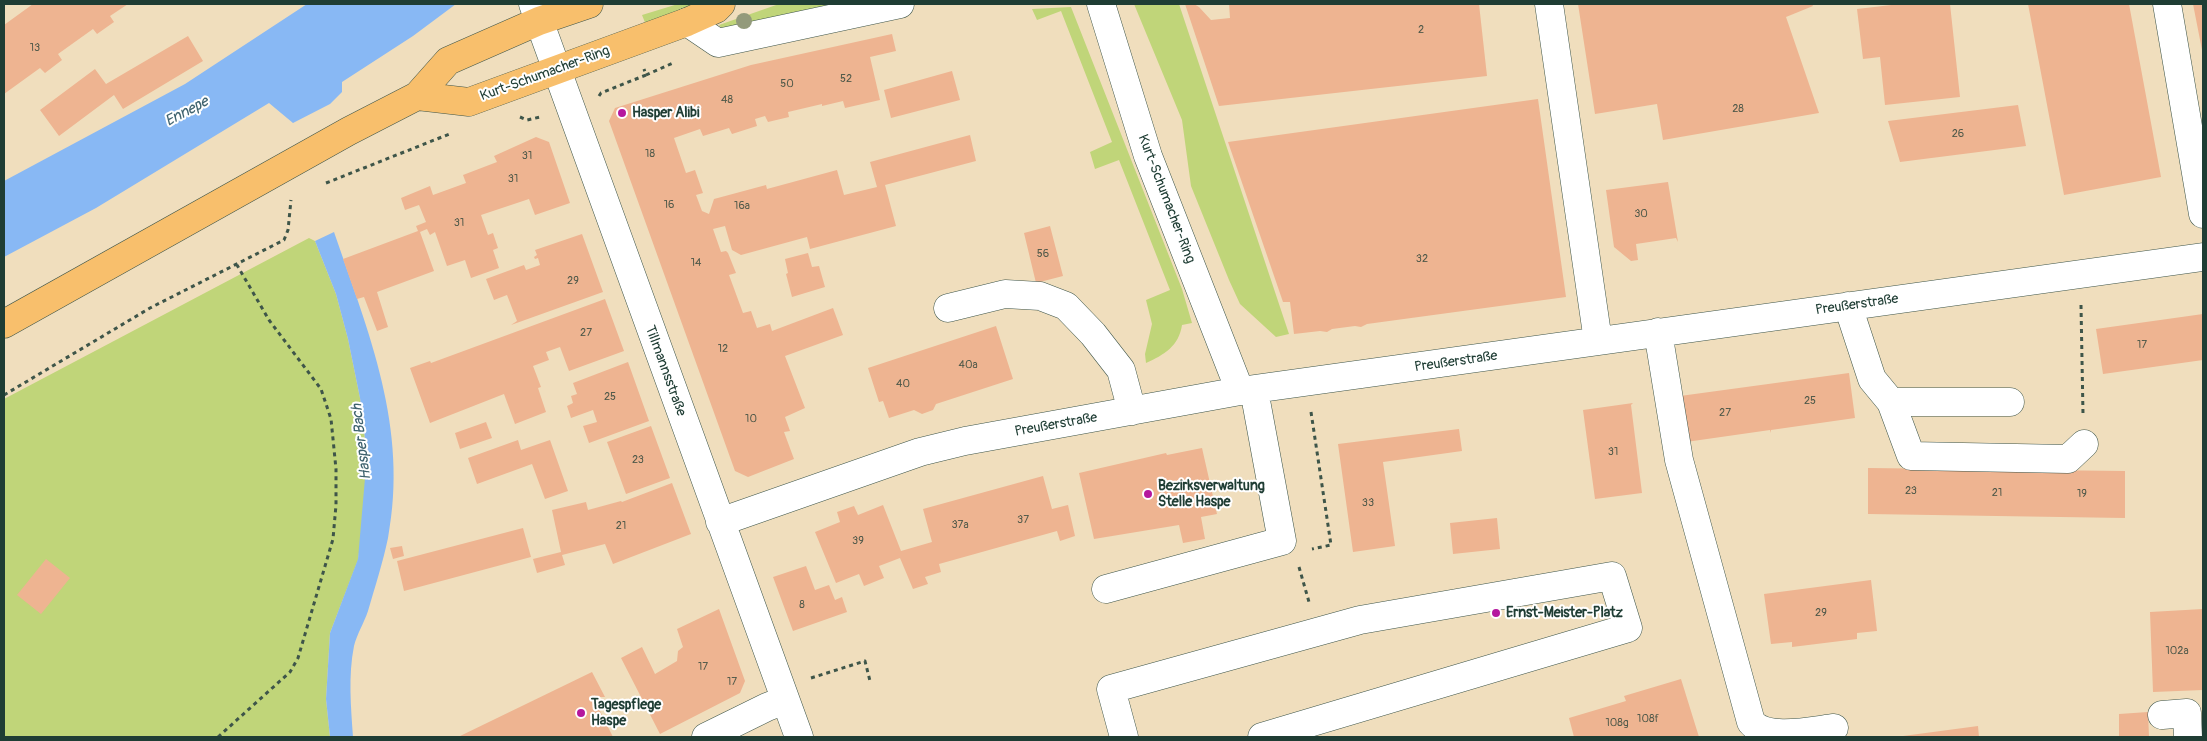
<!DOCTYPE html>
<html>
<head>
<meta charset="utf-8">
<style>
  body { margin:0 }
  #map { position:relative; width:2207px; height:741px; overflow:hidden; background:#f0debd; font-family:Pangolin,sans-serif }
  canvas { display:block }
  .frame { position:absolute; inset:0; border:5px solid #1f3d34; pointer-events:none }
</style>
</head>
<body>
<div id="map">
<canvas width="2207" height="741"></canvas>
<div class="frame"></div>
</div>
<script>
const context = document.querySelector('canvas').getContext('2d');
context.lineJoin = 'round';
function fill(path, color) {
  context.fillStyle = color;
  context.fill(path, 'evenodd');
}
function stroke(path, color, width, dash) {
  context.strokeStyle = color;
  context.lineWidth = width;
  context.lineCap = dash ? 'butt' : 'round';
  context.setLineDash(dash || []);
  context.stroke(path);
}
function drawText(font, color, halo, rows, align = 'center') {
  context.font = font + ' Pangolin,sans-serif';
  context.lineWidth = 4;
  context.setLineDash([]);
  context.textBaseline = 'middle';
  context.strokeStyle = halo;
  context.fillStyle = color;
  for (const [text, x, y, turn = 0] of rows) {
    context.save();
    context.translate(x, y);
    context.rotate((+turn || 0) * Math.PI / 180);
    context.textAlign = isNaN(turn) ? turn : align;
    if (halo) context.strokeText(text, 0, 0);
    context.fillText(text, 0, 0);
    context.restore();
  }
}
fill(new Path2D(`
  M 678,4 L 703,4 L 646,25 L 642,15 Z
  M 779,4 L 860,4 L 725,32 L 719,25 Z
  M 1134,4 L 1179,4 L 1289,334 L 1276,337 L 1240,304 L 1229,280 L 1191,186 L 1182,120 Z
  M 1071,7 L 1182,289 L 1192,323 L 1182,325 C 1179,346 1164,355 1146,363 L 1145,354 L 1152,324 L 1146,300 L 1170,290 L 1119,160 L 1095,169 L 1090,152 L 1112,142 L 1061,11 L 1037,20 L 1032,9 Z
  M 309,238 L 315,241 L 336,294 L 348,339 L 360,398 L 367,456 L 365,509 L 358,560 L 330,633 L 326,699 L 330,737 L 4,737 L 4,399 Z`), '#c0d579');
fill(new Path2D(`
  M 307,4 L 456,4 L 413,36 L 342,82 L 342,92 L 330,104 L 293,123 L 269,103 L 96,208 L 4,257 L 4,181 L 185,84 Z
  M 334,232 C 369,334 409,428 388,538 C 383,562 375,587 368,611 C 364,623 357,634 354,646 C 348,676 351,707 353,737 L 330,737 L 326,699 L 330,633 L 358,559 L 367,455 L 360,398 L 348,339 L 336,294 L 315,241 Z`), '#88b8f4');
fill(new Path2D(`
  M 33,4 L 128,4 L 110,16 L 114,22 L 97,34 L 93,29 L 58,54 L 62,60 L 45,73 L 40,68 L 4,94 L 4,25 Z
  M 1185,4 L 1194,4 L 1199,7 L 1211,20 L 1230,18 L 1229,4 L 1479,4 L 1487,76 L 1219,106 Z
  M 1578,4 L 1812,4 L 1813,6 L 1786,17 L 1819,113 L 1663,140 L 1657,104 L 1595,114 Z
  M 1900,4 L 1950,4 L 1960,97 L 1885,105 L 1880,57 L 1863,59 L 1857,9 Z
  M 2028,4 L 2129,4 L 2161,177 L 2064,195 Z
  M 2193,4 L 2203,4 L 2203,50 L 2202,50 Z
  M 892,34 L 896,51 L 870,57 L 880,100 L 845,108 L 843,101 L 822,106 L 822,104 L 788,112 L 789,117 L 768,122 L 765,116 L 755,119 L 757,126 L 732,134 L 729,128 L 703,136 L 700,129 L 674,138 L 686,173 L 695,170 L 703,193 L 696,195 L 702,211 L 709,214 L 714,199 L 766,185 L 767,189 L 837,170 L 844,195 L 877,187 L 870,162 L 970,135 L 976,161 L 885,185 L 896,226 L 810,249 L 807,237 L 741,255 L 732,250 L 725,226 L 713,229 L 721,252 L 726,251 L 728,253 L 736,273 L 729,275 L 743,313 L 751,311 L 757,328 L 770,324 L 772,331 L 833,308 L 843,335 L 785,356 L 805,408 L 785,417 L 790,431 L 784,432 L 794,459 L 748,477 L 735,471 L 609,121 L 615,108 L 751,65 Z
  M 188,36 L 203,61 L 123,109 L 114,95 L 59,136 L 40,110 L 95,69 L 106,84 Z
  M 952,71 L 960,100 L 891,118 L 884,90 Z
  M 1538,99 L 1566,297 L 1367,324 L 1361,327 L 1355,326 L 1332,329 L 1327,332 L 1320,331 L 1294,334 L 1290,302 L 1283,302 L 1228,142 Z
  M 2018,105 L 2026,146 L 1900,162 L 1888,121 Z
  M 536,137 L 549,142 L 570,203 L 535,215 L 529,199 L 481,215 L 488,235 L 493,233 L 498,248 L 493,250 L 499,268 L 471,278 L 465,260 L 447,266 L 435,232 L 430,235 L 427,229 L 420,232 L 434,271 L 377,292 L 388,327 L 377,331 L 364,297 L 357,299 L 343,259 L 418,231 L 416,226 L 426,222 L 419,205 L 405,210 L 401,198 L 430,186 L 433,195 L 466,183 L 463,175 L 497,162 L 494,156 Z
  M 1668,182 L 1678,242 L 1676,238 L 1636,244 L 1638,260 L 1631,261 L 1614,247 L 1606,190 Z
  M 1050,226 L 1063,276 L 1036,283 L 1024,233 Z
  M 582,234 L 603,292 L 511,325 L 517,321 L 507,295 L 494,300 L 486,279 L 524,265 L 526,270 L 540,265 L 538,258 L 535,259 L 534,257 L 537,255 L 535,250 Z
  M 808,253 L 812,267 L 819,266 L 825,287 L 792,297 L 786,274 L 788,273 L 785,259 Z
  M 605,299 L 624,351 L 569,371 L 560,347 L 546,352 L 549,360 L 533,366 L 541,387 L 538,388 L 546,412 L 515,424 L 504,394 L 430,423 L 410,368 L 430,361 L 431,363 Z
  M 2203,314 L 2203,360 L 2103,374 L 2096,329 Z
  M 996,326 L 1013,379 L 936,404 L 933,410 L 922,414 L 914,410 L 889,418 L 883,401 L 879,402 L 868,368 Z
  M 628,362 L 649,421 L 589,443 L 583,426 L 597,422 L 593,410 L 571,418 L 567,406 L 573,403 L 571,396 L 577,394 L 573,383 Z
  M 1849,373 L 1855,418 L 1771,430 L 1770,433 L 1770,430 L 1686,442 L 1680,396 Z
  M 1633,403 L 1631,405 L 1642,493 L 1595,499 L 1583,410 Z
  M 486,422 L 492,438 L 460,449 L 455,433 Z
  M 651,426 L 670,478 L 626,494 L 607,442 Z
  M 1459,429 L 1462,451 L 1383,462 L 1395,546 L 1353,552 L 1338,444 Z
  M 518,440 L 521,450 L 550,440 L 568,491 L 545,499 L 532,464 L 477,484 L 468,458 Z
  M 1202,448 L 1217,514 L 1201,517 L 1205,539 L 1183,543 L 1179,525 L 1094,539 L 1079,473 L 1166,453 L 1167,455 Z
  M 1868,468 L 2125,471 L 2125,518 L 1868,514 Z
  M 1043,476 L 1052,509 L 1068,505 L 1075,536 L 1060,541 L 1057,531 L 939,564 L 941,572 L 925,577 L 928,584 L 913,589 L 900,558 L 879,566 L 884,578 L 864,586 L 859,574 L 836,583 L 815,532 L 840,522 L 837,512 L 854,506 L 858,515 L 883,505 L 901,551 L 932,542 L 923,509 Z
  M 672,483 L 691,534 L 613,564 L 605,544 L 562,555 L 565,565 L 537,573 L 533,559 L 561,552 L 552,510 L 586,502 L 588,510 L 621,501 L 622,502 Z
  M 1497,518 L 1500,549 L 1453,554 L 1450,523 Z
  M 523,528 L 531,557 L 404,591 L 397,561 Z
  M 402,546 L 404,556 L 393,559 L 390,548 Z
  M 46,559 L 70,578 L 41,614 L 17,595 Z
  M 806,566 L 815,590 L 829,585 L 835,600 L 842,597 L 847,612 L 793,631 L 773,577 Z
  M 1871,580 L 1877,631 L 1857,633 L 1857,639 L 1792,647 L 1792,642 L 1771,644 L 1764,594 Z
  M 719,609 L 745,681 L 740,693 L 660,734 L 621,658 L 642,647 L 655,674 L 677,661 L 678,651 L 683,647 L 677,629 Z
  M 2203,609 L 2203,690 L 2153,692 L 2150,612 Z
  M 592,672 L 605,697 L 593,697 L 613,737 L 458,737 Z
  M 1681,679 L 1699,737 L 1574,737 L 1569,718 L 1626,701 L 1624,696 Z
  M 2148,712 L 2149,737 L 2119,737 L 2119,714 Z
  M 1978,726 L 1979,737 L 1903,737 L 1903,736 Z`), '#eeb491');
const minor = new Path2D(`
  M 533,4 L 799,737
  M 1101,4 L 1148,156 L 1240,391
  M 1549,4 L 1598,341
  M 2167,4 L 2203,214
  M 687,22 L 718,43 L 900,4
  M 1848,306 L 1872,379 L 1891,402 L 2010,402
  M 948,308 L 1005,294 L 1040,296 L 1066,306 L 1093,334 L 1121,370 L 1132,411
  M 1658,332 L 1679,460 L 1751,722 C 1766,741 1810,731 1834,728
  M 1891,402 L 1911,456 L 2068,459 L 2084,444
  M 720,522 L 920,452 L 965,441 L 1240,391 L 2203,257
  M 1106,589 L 1282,541 L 1254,390
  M 2162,715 L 2187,713 L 2188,737
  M 706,737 L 767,707 L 785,700
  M 1124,737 L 1111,689 L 1360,620 L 1612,576 L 1628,628 L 1262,737`);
const major = new Path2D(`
  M 417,96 L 469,102 L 687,22 L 716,9 L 721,4
  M 4,324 L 349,131 L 417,96 L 448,61 L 539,21 L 589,4`);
stroke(minor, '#3e5549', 29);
stroke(major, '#3e5549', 29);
stroke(new Path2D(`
  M 646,75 L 673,63
  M 599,96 L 601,93 L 646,75 L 644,69
  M 520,117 L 527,120 L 540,117
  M 326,183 L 452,133
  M 2081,305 L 2083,414
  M 4,395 L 150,308 L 284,240 L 288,230 L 291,200
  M 1311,412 L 1331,545 L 1312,549
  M 1299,567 L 1309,602
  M 811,678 L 865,661 L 870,681
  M 218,737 L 290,672 L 298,658 L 333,539 L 336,505 L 336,469 L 331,419 L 321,389 L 269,320 L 237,265`), '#3e5549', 3, [4, 4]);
stroke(minor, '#fff', 28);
stroke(major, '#f8bf6c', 28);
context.fillStyle = '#939a7b';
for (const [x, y] of [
  [744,21]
]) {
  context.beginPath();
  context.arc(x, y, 8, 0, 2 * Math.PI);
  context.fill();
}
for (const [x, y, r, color] of [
  [622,113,5,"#b5179e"],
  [1148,494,5,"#b5179e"],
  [1496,613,5,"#b5179e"],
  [581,713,5,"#b5179e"]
]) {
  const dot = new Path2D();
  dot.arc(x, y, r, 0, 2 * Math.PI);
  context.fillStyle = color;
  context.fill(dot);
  stroke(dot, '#fff', 2);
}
drawText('11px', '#535b4b', null, [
  ["2",1421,30],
  ["13",35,48],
  ["52",846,79],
  ["50",787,84],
  ["48",727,100],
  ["28",1738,109],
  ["26",1958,134],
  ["18",650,154],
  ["31",527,156],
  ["31",513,179],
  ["16",669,205],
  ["16a",742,206],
  ["30",1641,214],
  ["31",459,223],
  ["56",1043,254],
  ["32",1422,259],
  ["14",696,263],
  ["29",573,281],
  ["27",586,333],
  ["17",2142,345],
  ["12",723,349],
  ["40a",968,365],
  ["40",903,384],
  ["25",610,397],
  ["25",1810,401],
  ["27",1725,413],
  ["10",751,419],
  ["31",1613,452],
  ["23",638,460],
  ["23",1911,491],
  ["21",1997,493],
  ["19",2082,494],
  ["33",1368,503],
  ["37",1023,520],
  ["37a",960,525],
  ["21",621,526],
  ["39",858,541],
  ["8",802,605],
  ["29",1821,613],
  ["102a",2177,651],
  ["17",703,667],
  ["17",732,682],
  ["108f",1648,719],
  ["108g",1617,723]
]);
drawText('14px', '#1f3d34', '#fff', [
  ["Kurt-Schumacher-Ring",545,74,-20],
  ["Kurt-Schumacher-Ring",1166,199,69],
  ["Preußerstraße",1857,305,-8],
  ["Preußerstraße",1456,362,-8],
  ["Tillmannsstraße",665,371,70],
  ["Preußerstraße",1056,425,-10]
]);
drawText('bold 14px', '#1f3d34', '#fff', [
  ["Hasper Alibi",632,113],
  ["Bezirksverwaltung",1158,486],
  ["Stelle Haspe",1158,502],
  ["Ernst-Meister-Platz",1506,613],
  ["Tagespflege",591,705],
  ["Haspe",591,721]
], 'left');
drawText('italic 15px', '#3e626e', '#fff', [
  ["Ennepe",187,112,-28],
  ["Hasper Bach",362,442,-97]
]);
</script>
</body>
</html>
